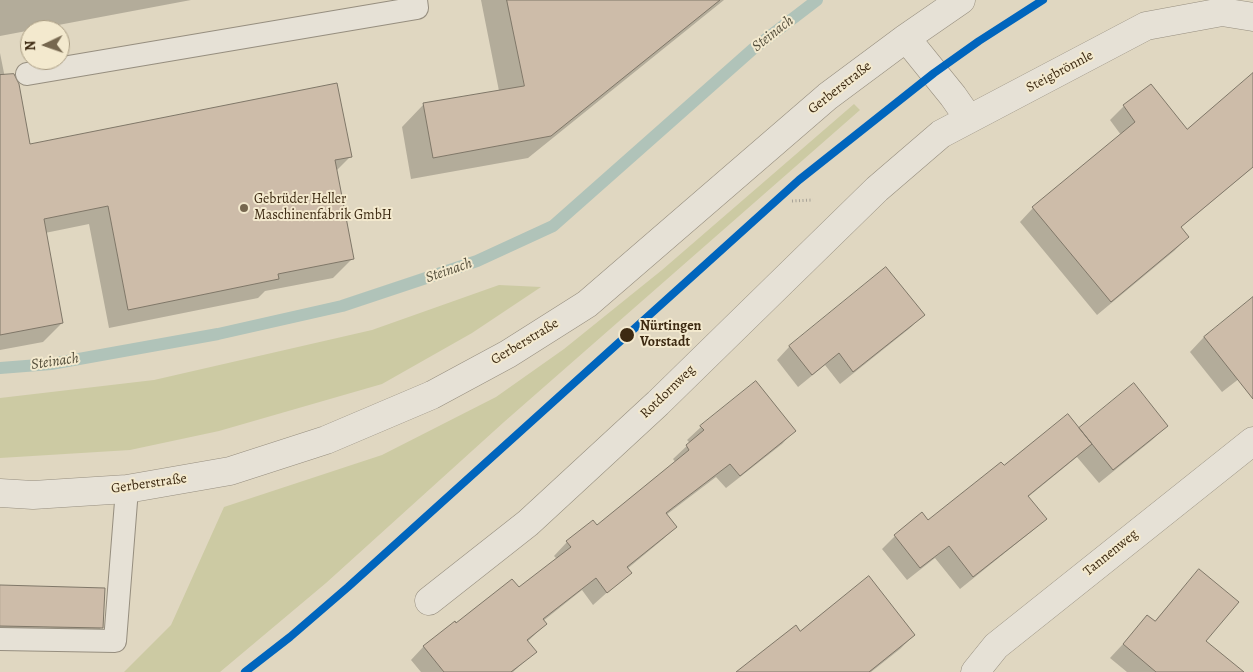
<!DOCTYPE html>
<html>
<head>
<meta charset="utf-8">
<style>
  body { margin:0 }
  #map { position:relative; width:1253px; height:672px; overflow:hidden; background:#e0d7c1; font-family:Alegreya,serif }
  canvas { display:block }
  .north { position:absolute; left:20px; top:20px; width:50px; height:50px; box-sizing:border-box; background:#f3e9ce; border:1px solid #aa9d83; border-radius:50%; rotate:267deg; font-size:14px; font-weight:700; line-height:20px; text-align:center; color:#3d2a12 }
  .north::after { content:''; display:block; margin:auto; width:18px; height:22px; background:#76674f; clip-path:polygon(50% 0,100% 100%,50% 72%,0 100%) }
</style>
</head>
<body>
<div id="map">
<canvas width="1253" height="672"></canvas>
<div class="north">N</div>
</div>
<script>
const context = document.querySelector('canvas').getContext('2d');
context.lineJoin = 'round';
function fill(path, color) {
  context.fillStyle = color;
  context.fill(path, 'evenodd');
}
function stroke(path, color, width, dash) {
  context.strokeStyle = color;
  context.lineWidth = width;
  context.lineCap = dash ? 'butt' : 'round';
  context.setLineDash(dash || []);
  context.stroke(path);
}
function drawText(font, color, halo, rows, align = 'center') {
  context.font = font + ' Alegreya,serif';
  context.lineWidth = 4;
  context.setLineDash([]);
  context.textBaseline = 'middle';
  context.strokeStyle = halo;
  context.fillStyle = color;
  for (const [text, x, y, turn = 0] of rows) {
    context.save();
    context.translate(x, y);
    context.rotate((+turn || 0) * Math.PI / 180);
    context.textAlign = isNaN(turn) ? turn : align;
    if (halo) context.strokeText(text, 0, 0);
    context.fillText(text, 0, 0);
    context.restore();
  }
}
fill(new Path2D(`
  M 854,104 L 860,110 L 504,422 L 326,583 L 220,672 L 124,672 L 171,625 L 224,507 L 382,455 L 496,397 L 564,349 L 662,270 Z
  M 499,285 L 541,287 L 472,333 L 382,384 L 219,431 L 130,450 L 0,458 L 0,398 L 154,380 L 372,330 Z`), '#cccaa3');
fill(new Path2D(`
  M 0,0 L 191,0 L 0,36 Z
  M 481,0 L 724,0 L 528,158 L 411,179 L 402,127 L 424,104 L 499,91 Z
  M 0,53 L 10,103 L 29,146 L 351,156 L 335,172 L 353,258 L 333,278 L 265,291 L 258,298 L 109,328 L 89,224 L 45,233 L 62,323 L 43,342 L 0,350 Z
  M 1151,85 L 1186,131 L 1253,99 L 1253,167 L 1180,228 L 1188,237 L 1174,251 L 1097,315 L 1020,222 L 1033,208 L 1121,135 L 1110,120 L 1124,106 Z
  M 886,269 L 923,315 L 910,328 L 840,384 L 825,365 L 798,387 L 777,360 L 789,347 Z
  M 1253,299 L 1253,368 L 1222,392 L 1190,352 L 1204,337 Z
  M 756,382 L 795,430 L 782,444 L 726,488 L 716,477 L 666,515 L 676,527 L 662,540 L 627,569 L 630,572 L 593,605 L 582,590 L 543,621 L 546,624 L 527,642 L 535,652 L 513,672 L 421,672 L 411,660 L 424,646 L 456,625 L 519,589 L 557,559 L 554,556 L 567,542 L 597,526 L 676,463 L 673,459 L 690,443 L 687,440 L 701,427 Z
  M 1166,426 L 1152,440 L 1099,483 L 1077,457 L 1028,497 L 1045,518 L 1032,531 L 960,589 L 935,558 L 907,580 L 882,549 L 895,536 L 928,522 L 1004,467 L 1079,430 Z
  M 1199,570 L 1205,641 L 1210,672 L 1127,672 L 1110,658 L 1148,617 L 1154,622 Z
  M 0,587 L 102,627 L 87,641 L 0,640 Z
  M 800,633 L 914,635 L 900,649 L 871,672 L 746,672 Z`), '#0003');
stroke(new Path2D(`
  M 0,368 L 51,364 L 218,334 L 342,306 L 477,261 L 553,226 L 753,49 L 817,0`), '#b0c3b9', 12);
const building = new Path2D(`
  M 507,0 L 720,0 L 551,136 L 433,158 L 423,103 L 524,86 Z
  M 1253,73 L 1253,167 L 1181,227 L 1189,237 L 1111,302 L 1032,207 L 1135,122 L 1123,105 L 1151,84 L 1187,129 Z
  M 14,74 L 19,84 L 30,144 L 337,83 L 352,157 L 335,160 L 354,259 L 278,274 L 279,279 L 128,310 L 108,206 L 44,219 L 63,323 L 0,335 L 0,75 Z
  M 886,267 L 925,315 L 853,372 L 839,353 L 812,375 L 789,346 Z
  M 1253,297 L 1253,399 L 1204,337 Z
  M 756,381 L 796,431 L 740,476 L 730,464 L 666,513 L 677,527 L 627,567 L 632,573 L 607,593 L 596,578 L 543,619 L 547,624 L 527,640 L 537,652 L 511,672 L 444,672 L 423,646 L 455,621 L 456,623 L 512,579 L 519,587 L 571,547 L 566,541 L 593,520 L 597,525 L 689,450 L 686,445 L 704,430 L 700,426 Z
  M 1134,383 L 1168,426 L 1113,470 L 1079,428 Z
  M 1068,414 L 1092,444 L 1028,496 L 1047,519 L 973,577 L 949,546 L 920,568 L 894,535 L 922,512 L 928,520 L 1001,462 L 1004,465 Z
  M 1199,569 L 1239,602 L 1206,641 L 1244,672 L 1156,672 L 1123,644 L 1147,615 L 1155,621 Z
  M 869,576 L 915,635 L 869,672 L 736,672 L 796,625 L 800,631 Z
  M 0,585 L 105,588 L 103,628 L 0,626 Z`);
fill(building, '#cdbca9');
stroke(building, '#7f7768', 1);
const lane = new Path2D(`
  M 27,74 L 417,8 L 416,0
  M 0,639 L 115,641 L 127,489`);
const street = new Path2D(`
  M 906,38 L 953,96 L 969,119
  M 0,493 L 33,495 L 127,489 L 230,471 L 326,440 L 432,395 L 508,354 L 587,304 L 828,96 L 906,38 L 961,0
  M 429,601 L 528,523 L 658,403 L 877,189 L 941,134 L 1146,26 L 1222,12 L 1253,17
  M 975,672 L 996,646 L 1253,441`);
stroke(lane, '#968e7f', 24);
stroke(street, '#968e7f', 29);
stroke(new Path2D(`
  M 792,201 L 813,200`), '#a7a297', 3, [1, 2.5]);
stroke(lane, '#e6e1d6', 22);
stroke(street, '#e6e1d6', 28);
stroke(new Path2D(`
  M 245,672 L 290,637 L 348,587 L 799,180 L 934,73 L 979,41 L 1043,0`), '#0065bd', 8);
for (const [x, y, r, color] of [
  [244,208,5,"#76674f"],
  [627,335,8,"#3d2a12"]
]) {
  const dot = new Path2D();
  dot.arc(x, y, r, 0, 2 * Math.PI);
  context.fillStyle = color;
  context.fill(dot);
  stroke(dot, '#f3e9ce', 2);
}
drawText('14px', '#3d2a12', '#f3e9ce', [
  ["Steigbrönnle",1060,72,-28],
  ["Gerberstraße",840,88,-38],
  ["Gerberstraße",525,342,-31],
  ["Rotdornweg",668,392,-44],
  ["Gerberstraße",149,484,-8],
  ["Tannenweg",1111,553,-39]
]);
drawText('14px', '#3d2a12', '#f3e9ce', [
  ["Gebrüder Heller",254,200],
  ["Maschinenfabrik GmbH",254,216]
], 'left');
drawText('bold 14px', '#3d2a12', '#f3e9ce', [
  ["Nürtingen",640,327],
  ["Vorstadt",640,343]
], 'left');
drawText('italic 15px', '#544e3b', '#f3e9ce', [
  ["Steinach",773,34,-38],
  ["Steinach",449,271,-19],
  ["Steinach",55,362,-8]
]);
</script>
</body>
</html>
